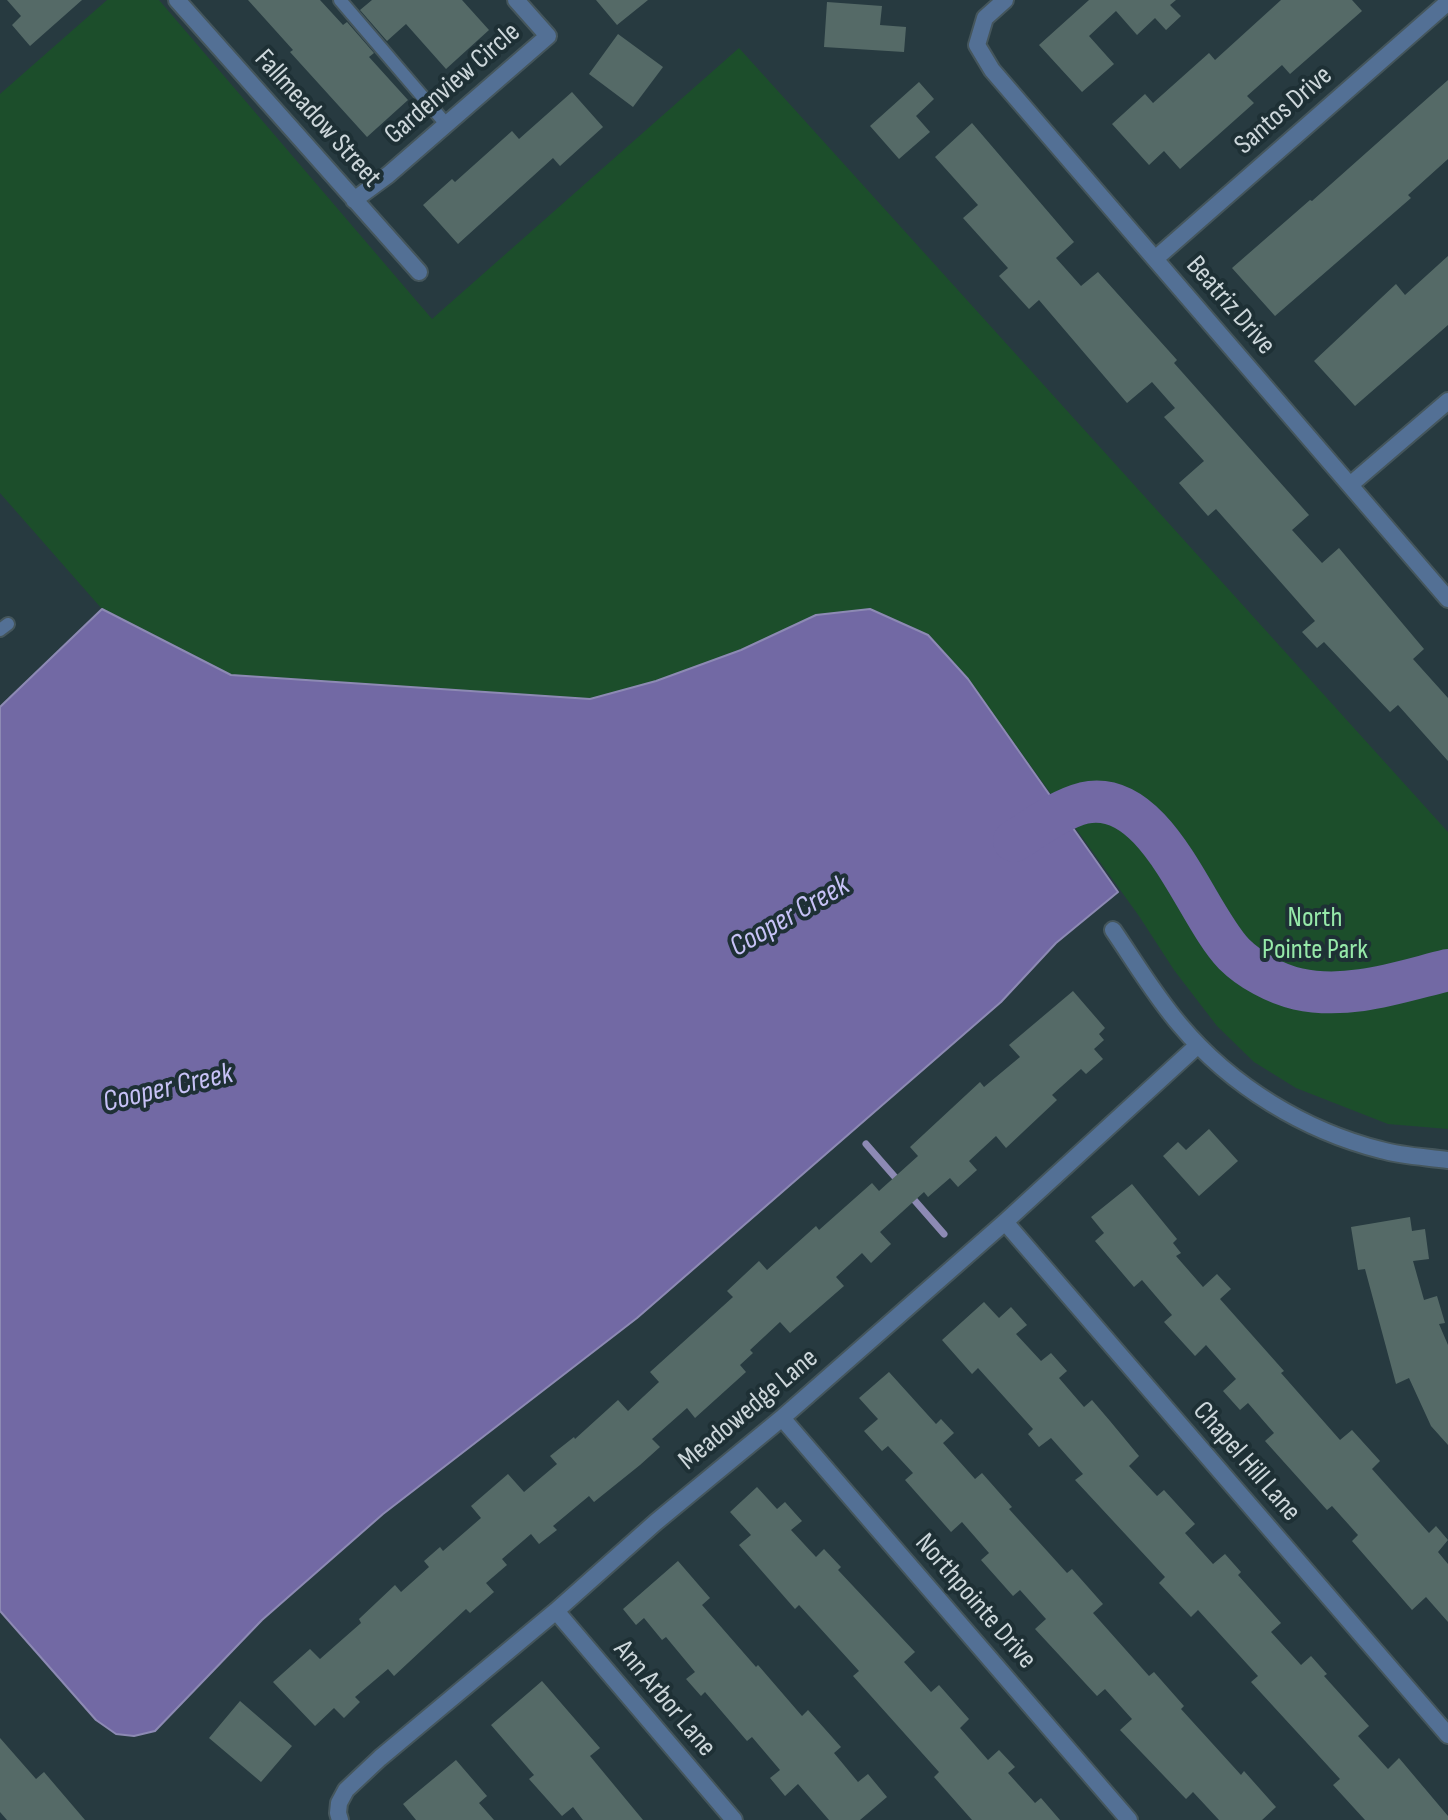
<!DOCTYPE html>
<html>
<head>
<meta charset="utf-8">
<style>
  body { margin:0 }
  canvas { display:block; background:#273a40 }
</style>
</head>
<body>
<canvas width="1448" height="1820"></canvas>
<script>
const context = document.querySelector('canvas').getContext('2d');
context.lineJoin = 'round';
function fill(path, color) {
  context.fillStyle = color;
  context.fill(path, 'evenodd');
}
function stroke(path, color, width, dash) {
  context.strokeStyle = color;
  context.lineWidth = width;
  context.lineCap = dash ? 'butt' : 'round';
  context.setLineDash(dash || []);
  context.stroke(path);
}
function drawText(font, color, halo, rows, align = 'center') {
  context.font = font + ' "Sofia Sans Condensed",sans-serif';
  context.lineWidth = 8;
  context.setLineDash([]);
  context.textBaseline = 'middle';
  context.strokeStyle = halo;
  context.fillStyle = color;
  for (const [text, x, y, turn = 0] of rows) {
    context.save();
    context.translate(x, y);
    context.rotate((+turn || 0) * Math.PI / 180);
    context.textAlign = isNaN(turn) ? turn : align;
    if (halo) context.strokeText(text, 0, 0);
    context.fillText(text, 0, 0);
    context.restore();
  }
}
fill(new Path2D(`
  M 107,0 L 159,0 L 432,319 L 739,48 L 1448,832 L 1448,1129 L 1388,1124 L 1296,1088 L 1254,1062 L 1217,1026 L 1174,970 L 1139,916 L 968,679 L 928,635 L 870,609 L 816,615 L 741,649 L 656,681 L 590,699 L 231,675 L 102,609 L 0,493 L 0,94 Z`), '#1c4e2b');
const water = new Path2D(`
  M 102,609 L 231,675 L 590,699 L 656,681 L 741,650 L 816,615 L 870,609 L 928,635 L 968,679 L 1118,892 L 1056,943 L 1001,1002 L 637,1318 L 383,1514 L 262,1620 L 155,1731 L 134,1736 L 116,1734 L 96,1720 L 0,1611 L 0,707 Z`);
fill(water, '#7269a4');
stroke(water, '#8d8ab4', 2);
stroke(new Path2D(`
  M 866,1144 L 901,1184
  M 909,1194 L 944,1234`), '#8d8ab4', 7);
stroke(new Path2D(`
  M 1014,841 C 1035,828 1060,809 1084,803 C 1157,787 1195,914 1234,954 C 1250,970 1276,984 1298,989 C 1349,1000 1399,982 1448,970`), '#7269a4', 42);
fill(new Path2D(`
  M 7,0 L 82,0 L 30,46 L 12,25 L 21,16 Z
  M 248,0 L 320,0 L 343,25 L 347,22 L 374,53 L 369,57 L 408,100 L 367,137 L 290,52 L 293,50 Z
  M 372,0 L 462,0 L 489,30 L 446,69 L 406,24 L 387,41 L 360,10 Z
  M 596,0 L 648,0 L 617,25 Z
  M 1089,0 L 1176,0 L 1170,5 L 1181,16 L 1166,30 L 1155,18 L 1137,35 L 1116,11 L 1089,36 L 1114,64 L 1082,92 L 1039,45 Z
  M 1281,0 L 1352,0 L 1362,11 L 1290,74 L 1282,65 L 1247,96 L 1254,103 L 1180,169 L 1164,151 L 1149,165 L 1112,124 L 1145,94 L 1153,103 L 1209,53 L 1215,60 Z
  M 827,2 L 882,6 L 880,25 L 906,27 L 904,52 L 824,47 Z
  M 618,34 L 663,67 L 633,107 L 589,74 Z
  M 1448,80 L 1448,159 L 1408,195 L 1411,198 L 1275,316 L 1232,268 L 1310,200 L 1312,201 Z
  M 919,82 L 934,99 L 916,116 L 930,132 L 899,159 L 870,126 Z
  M 572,92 L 603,127 L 560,166 L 553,158 L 458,244 L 423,205 L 452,179 L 455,182 L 512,131 L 519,139 Z
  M 972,123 L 1074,242 L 1056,258 L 1081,286 L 1098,272 L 1177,360 L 1174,363 L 1309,515 L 1292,530 L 1322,563 L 1339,548 L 1424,649 L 1413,659 L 1448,698 L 1448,761 L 1398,705 L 1390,712 L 1324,642 L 1317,648 L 1302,632 L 1315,621 L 1216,509 L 1208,516 L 1179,483 L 1204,461 L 1164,417 L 1175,408 L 1152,382 L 1127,403 L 1039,300 L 1029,309 L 999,276 L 1008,268 L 963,218 L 978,205 L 935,157 Z
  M 1448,256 L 1448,325 L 1355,406 L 1314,361 L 1396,284 L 1405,295 Z
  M 1073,991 L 1105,1028 L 1099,1034 L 1104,1040 L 1094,1049 L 1103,1059 L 1086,1074 L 1081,1069 L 1052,1095 L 1057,1100 L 1006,1148 L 996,1136 L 969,1161 L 977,1170 L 958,1187 L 950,1178 L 928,1197 L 924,1192 L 880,1232 L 891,1244 L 871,1263 L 862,1253 L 836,1277 L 844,1286 L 790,1333 L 780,1322 L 750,1350 L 753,1353 L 740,1365 L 746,1372 L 695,1418 L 687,1408 L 652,1439 L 660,1447 L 640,1465 L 594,1502 L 589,1496 L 553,1526 L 557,1530 L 539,1544 L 531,1534 L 502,1559 L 507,1565 L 486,1583 L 494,1592 L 470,1613 L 466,1609 L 394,1676 L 388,1669 L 355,1697 L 360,1702 L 344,1718 L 334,1708 L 315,1726 L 273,1682 L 310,1649 L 320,1659 L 361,1623 L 359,1619 L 395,1585 L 401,1592 L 429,1567 L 424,1561 L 440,1547 L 443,1551 L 481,1518 L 471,1506 L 508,1474 L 524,1492 L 557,1464 L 550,1456 L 574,1437 L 575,1439 L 618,1400 L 628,1411 L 659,1382 L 650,1372 L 733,1297 L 727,1291 L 759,1261 L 767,1270 L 816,1226 L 819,1230 L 872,1183 L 879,1191 L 918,1156 L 910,1147 L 980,1082 L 984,1087 L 1020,1057 L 1009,1045 Z
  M 1209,1129 L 1238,1161 L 1199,1196 L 1163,1156 L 1178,1142 L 1186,1150 Z
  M 1132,1184 L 1177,1239 L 1173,1243 L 1181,1253 L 1176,1256 L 1203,1287 L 1217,1274 L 1231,1289 L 1220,1299 L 1284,1371 L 1281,1373 L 1340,1440 L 1352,1430 L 1380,1461 L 1372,1469 L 1429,1533 L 1436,1526 L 1448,1540 L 1438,1552 L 1448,1564 L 1448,1622 L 1426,1597 L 1412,1610 L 1352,1541 L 1358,1535 L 1332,1506 L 1327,1510 L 1265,1441 L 1274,1433 L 1248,1403 L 1240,1410 L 1223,1391 L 1236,1379 L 1206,1345 L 1195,1356 L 1164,1322 L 1172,1315 L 1142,1280 L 1134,1287 L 1095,1241 L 1104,1233 L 1091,1217 Z
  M 1410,1217 L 1412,1231 L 1425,1229 L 1429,1259 L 1413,1261 L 1424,1300 L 1437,1296 L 1445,1323 L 1439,1324 L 1448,1345 L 1448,1445 L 1431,1426 L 1409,1378 L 1396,1384 L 1365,1269 L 1358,1270 L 1351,1227 Z
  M 984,1302 L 999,1318 L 1011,1307 L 1027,1325 L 1016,1334 L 1041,1361 L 1051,1353 L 1067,1371 L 1059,1378 L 1084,1407 L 1092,1400 L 1110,1421 L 1139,1456 L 1129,1466 L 1157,1496 L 1164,1490 L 1195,1524 L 1185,1533 L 1213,1564 L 1225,1554 L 1241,1572 L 1238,1575 L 1281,1623 L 1271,1632 L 1301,1665 L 1311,1656 L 1327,1674 L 1324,1676 L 1369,1726 L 1358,1736 L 1388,1769 L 1399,1758 L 1448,1816 L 1448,1820 L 1365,1820 L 1333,1785 L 1340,1779 L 1251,1682 L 1258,1676 L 1198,1610 L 1191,1617 L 1159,1583 L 1165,1577 L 1075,1480 L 1083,1474 L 1051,1438 L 1039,1447 L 1028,1434 L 1033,1429 L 978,1368 L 972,1374 L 942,1340 Z
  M 889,1372 L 936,1424 L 941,1419 L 954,1433 L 943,1443 L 975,1479 L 982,1473 L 1012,1507 L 1009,1509 L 1067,1573 L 1072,1569 L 1103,1604 L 1093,1613 L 1149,1676 L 1154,1672 L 1184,1706 L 1181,1709 L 1241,1775 L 1244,1771 L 1276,1807 L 1262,1820 L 1219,1820 L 1193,1792 L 1186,1799 L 1120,1730 L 1132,1719 L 1105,1689 L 1097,1696 L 1035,1629 L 1046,1619 L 1020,1590 L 1013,1596 L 981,1560 L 989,1553 L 962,1522 L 951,1532 L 905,1480 L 913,1473 L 888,1446 L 882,1451 L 864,1431 L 878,1419 L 859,1398 Z
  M 757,1487 L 777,1509 L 785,1502 L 802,1521 L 791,1530 L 816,1557 L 824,1549 L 841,1567 L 838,1570 L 915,1652 L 904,1662 L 931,1692 L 939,1685 L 969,1719 L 960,1728 L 988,1760 L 999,1750 L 1015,1767 L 1008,1773 L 1035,1803 L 1041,1798 L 1060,1820 L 972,1820 L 934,1777 L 939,1772 L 853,1676 L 859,1671 L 799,1605 L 795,1609 L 739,1545 L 751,1535 L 730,1512 Z
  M 678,1561 L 710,1598 L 702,1605 L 756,1667 L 758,1665 L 802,1716 L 808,1710 L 841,1747 L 834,1753 L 858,1782 L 868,1774 L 887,1797 L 860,1820 L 829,1820 L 798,1784 L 785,1796 L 770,1778 L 780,1770 L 752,1737 L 747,1741 L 705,1692 L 701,1696 L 686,1679 L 695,1672 L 666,1637 L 662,1640 L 644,1618 L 636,1625 L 623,1609 Z
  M 542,1681 L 600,1748 L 590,1756 L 643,1820 L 583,1820 L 573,1807 L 562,1816 L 529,1779 L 534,1775 L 491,1725 Z
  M 240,1701 L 292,1746 L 261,1782 L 209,1738 Z
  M 0,1738 L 36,1779 L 44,1772 L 85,1820 L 7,1820 L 0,1812 Z
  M 456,1760 L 487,1796 L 479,1803 L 494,1820 L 416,1820 L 403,1804 Z`), '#556a67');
const lane = new Path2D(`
  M 340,0 L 446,124
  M 0,630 L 8,624`);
const street = new Path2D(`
  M 177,0 L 419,272
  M 1005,0 L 985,18 L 977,45 L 992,70 L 1448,599
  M 354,200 L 388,175 L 548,36 L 516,0
  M 1155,259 L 1448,2
  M 1350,485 L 1448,401
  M 1113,930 C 1135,962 1155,996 1180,1025 C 1231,1086 1305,1131 1381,1150 C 1402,1156 1426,1157 1448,1160
  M 1005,1222 L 1448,1735
  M 782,1418 L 1129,1820
  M 556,1611 L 734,1820
  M 340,1820 L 338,1813 L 339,1803 L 346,1790 L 380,1758 L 556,1611 L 656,1522 L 782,1418 L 1005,1222 L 1198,1045`);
stroke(lane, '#45565c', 16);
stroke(street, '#45565c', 20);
stroke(lane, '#537095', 12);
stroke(street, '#537095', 16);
drawText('28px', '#cdd7db', '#1e3035', [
  ["Gardenview Circle",453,84,-41],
  ["Santos Drive",1284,111,-41],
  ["Fallmeadow Street",317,119,48],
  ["Beatriz Drive",1230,306,49],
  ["Meadowedge Lane",749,1410,-40],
  ["Chapel Hill Lane",1246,1462,49],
  ["Northpointe Drive",975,1602,49],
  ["Ann Arbor Lane",664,1699,50]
]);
drawText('28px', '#96e9a9', '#1e3035', [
  ["North",1315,919],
  ["Pointe Park",1315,951]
]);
drawText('italic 30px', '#c7c2f6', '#1e3035', [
  ["Cooper Creek",790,917,-30],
  ["Cooper Creek",168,1089,-13]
]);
</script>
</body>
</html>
